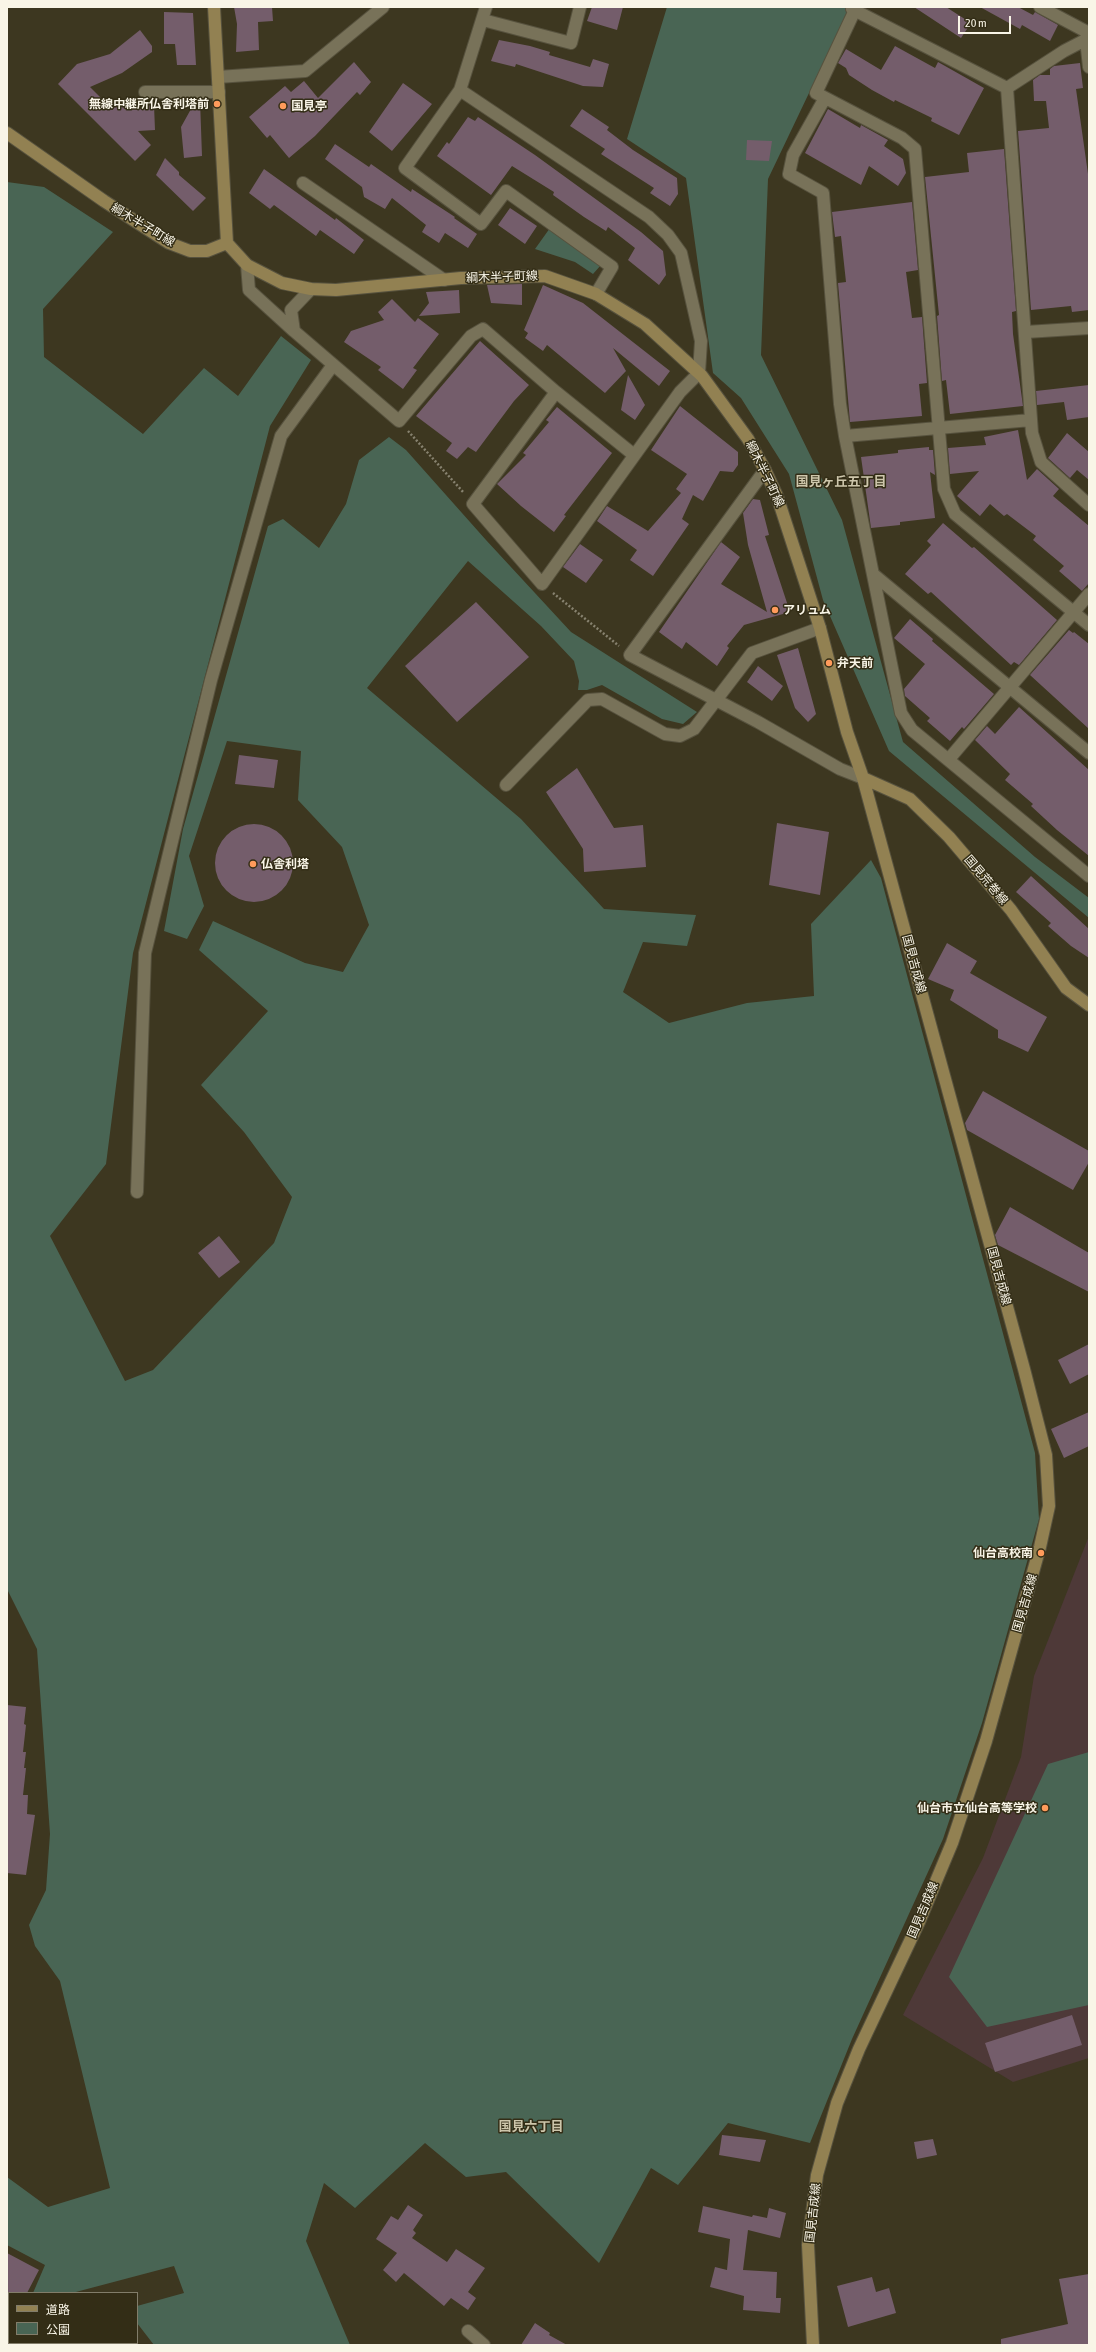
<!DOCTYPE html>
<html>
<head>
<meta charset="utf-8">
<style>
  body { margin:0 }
  #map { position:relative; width:1096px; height:2352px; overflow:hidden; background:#3d3720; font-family:"Asap Condensed","Noto Sans JP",sans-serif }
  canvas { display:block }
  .frame { position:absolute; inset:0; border:8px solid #f9f5e7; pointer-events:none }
  .legend { position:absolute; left:8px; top:2292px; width:130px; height:52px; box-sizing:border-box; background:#332d16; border:1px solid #827d6a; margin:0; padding:5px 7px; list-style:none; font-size:12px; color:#f9f5e7 }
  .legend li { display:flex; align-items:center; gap:8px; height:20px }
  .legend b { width:20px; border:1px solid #827d6a }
  .scale { position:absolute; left:958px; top:16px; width:53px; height:18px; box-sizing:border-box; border:2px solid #f9f5e7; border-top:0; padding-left:5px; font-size:12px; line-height:14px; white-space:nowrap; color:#f9f5e7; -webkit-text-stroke:3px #332d16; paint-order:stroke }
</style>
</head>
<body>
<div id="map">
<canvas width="1096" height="2352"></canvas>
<div class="frame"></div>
<ul class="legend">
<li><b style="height:5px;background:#928152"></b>道路</li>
<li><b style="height:11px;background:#496554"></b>公園</li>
</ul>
<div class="scale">20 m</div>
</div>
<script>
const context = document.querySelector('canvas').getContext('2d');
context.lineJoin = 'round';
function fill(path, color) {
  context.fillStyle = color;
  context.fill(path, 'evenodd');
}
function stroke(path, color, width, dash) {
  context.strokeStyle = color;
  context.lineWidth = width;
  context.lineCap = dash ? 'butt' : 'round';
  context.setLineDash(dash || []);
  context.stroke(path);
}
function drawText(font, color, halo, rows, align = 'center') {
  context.font = font + ' "Asap Condensed","Noto Sans JP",sans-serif';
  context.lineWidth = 3;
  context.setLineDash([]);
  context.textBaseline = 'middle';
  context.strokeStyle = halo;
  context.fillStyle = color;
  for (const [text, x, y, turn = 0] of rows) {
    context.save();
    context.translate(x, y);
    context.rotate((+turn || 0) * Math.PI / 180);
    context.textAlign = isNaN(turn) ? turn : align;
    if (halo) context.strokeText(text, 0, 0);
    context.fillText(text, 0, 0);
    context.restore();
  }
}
fill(new Path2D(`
  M 1089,1536 L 1089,2058 L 1013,2082 L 903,2015 L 983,1858 L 1021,1757 L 1034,1676 Z`), '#4e3938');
fill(new Path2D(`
  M 667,7 L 850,7 L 768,179 L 761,355 L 842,520 L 903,742 L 1035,857 L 1089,898 L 1089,918 L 889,751 L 823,600 L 789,474 L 741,398 L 713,373 L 686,178 L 627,139 Z
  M 7,182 L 44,187 L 113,232 L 43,309 L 44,357 L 143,434 L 204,368 L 238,396 L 281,336 L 311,360 L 270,426 L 133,953 L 106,1164 L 50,1236 L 125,1381 L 153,1370 L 274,1243 L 292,1197 L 244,1132 L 201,1085 L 268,1011 L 199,950 L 213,921 L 305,963 L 343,972 L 369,925 L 342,847 L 298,800 L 301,751 L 227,741 L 189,856 L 204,906 L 187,939 L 164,931 L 183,829 L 268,526 L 283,519 L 319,548 L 346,504 L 359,460 L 389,437 L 406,450 L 486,540 L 571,632 L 697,712 L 683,724 L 662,719 L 602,685 L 587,690 L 578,690 L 579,681 L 574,661 L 541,626 L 468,561 L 367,688 L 521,819 L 604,909 L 696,915 L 687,946 L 643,942 L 623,992 L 669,1023 L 747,1003 L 814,996 L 811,924 L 871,860 L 881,878 L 1035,1453 L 1039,1519 L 982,1723 L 943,1839 L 852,2039 L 810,2143 L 728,2123 L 678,2185 L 651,2168 L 599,2263 L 506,2172 L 466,2177 L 425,2143 L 355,2208 L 324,2183 L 306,2241 L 350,2345 L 154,2345 L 137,2323 L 137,2306 L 184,2293 L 174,2266 L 72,2293 L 33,2293 L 45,2265 L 7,2245 L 7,2177 L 48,2207 L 110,2188 L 60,1981 L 35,1946 L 29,1925 L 46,1890 L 50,1834 L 37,1649 L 7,1589 Z
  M 550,228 L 601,265 L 593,274 L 575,262 L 535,249 Z
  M 1089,1752 L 1089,2005 L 987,2027 L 949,1977 L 1048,1764 Z`), '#496554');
fill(new Path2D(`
  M 234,7 L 272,7 L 273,21 L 258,22 L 259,50 L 236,52 L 237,24 Z
  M 592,7 L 623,7 L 617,30 L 587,21 Z
  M 914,7 L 946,7 L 971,23 L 961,38 Z
  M 980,7 L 1018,7 L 1033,15 L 1035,12 L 1058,25 L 1050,41 L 1022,25 L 1020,29 Z
  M 164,12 L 193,13 L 196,65 L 177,65 L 175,44 L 164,44 Z
  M 140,30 L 152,46 L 152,52 L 122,73 L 90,87 L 109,106 L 154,105 L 155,130 L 138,131 L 151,145 L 135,161 L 58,84 L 77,64 L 110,54 Z
  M 499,40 L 530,46 L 550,52 L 549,55 L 590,67 L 593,59 L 609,64 L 603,87 L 583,86 L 516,64 L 515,67 L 491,61 Z
  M 895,46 L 935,68 L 938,62 L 984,88 L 959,135 L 931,121 L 932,118 L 895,100 L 894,102 L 872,90 L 849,75 L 846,68 L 838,63 L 846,49 L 881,70 Z
  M 354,62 L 371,82 L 360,95 L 357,92 L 315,136 L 289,158 L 270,135 L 267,138 L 249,117 L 285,86 L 291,92 L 304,81 L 318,98 Z
  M 1080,63 L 1083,88 L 1076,89 L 1089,181 L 1089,310 L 1072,312 L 1071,306 L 1031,310 L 1018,131 L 1049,128 L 1046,101 L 1034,101 L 1033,80 L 1040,75 L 1050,75 L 1050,69 L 1054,66 Z
  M 403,83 L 432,104 L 392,151 L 369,132 Z
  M 196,100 L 200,100 L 202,156 L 184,158 L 181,127 Z
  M 582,109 L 609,127 L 607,130 L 633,150 L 677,178 L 678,194 L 670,206 L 650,193 L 654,188 L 601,154 L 605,149 L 570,126 Z
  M 828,109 L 860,128 L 861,125 L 888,140 L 884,146 L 903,159 L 906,173 L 898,186 L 869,166 L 861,185 L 805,153 Z
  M 468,117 L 475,121 L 478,117 L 535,155 L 641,232 L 663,251 L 666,275 L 659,285 L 628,260 L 635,248 L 608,227 L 606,231 L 584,217 L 553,195 L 554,192 L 512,166 L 491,195 L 437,156 L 447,142 L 449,144 Z
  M 747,140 L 772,141 L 769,161 L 746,160 Z
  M 335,144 L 369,167 L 371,164 L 411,192 L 412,189 L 455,217 L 454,218 L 477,234 L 468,248 L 445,233 L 439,243 L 422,232 L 426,225 L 392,198 L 385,209 L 364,197 L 362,187 L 325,159 Z
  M 1004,149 L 1016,311 L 1012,312 L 1013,334 L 1023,406 L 950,414 L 946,380 L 942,381 L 937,316 L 939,315 L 925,177 L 969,172 L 967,153 Z
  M 165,158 L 179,172 L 179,175 L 206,198 L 193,211 L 156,175 Z
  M 264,169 L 335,220 L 336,218 L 364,240 L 354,254 L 320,230 L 316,236 L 274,205 L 270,209 L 249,193 Z
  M 912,202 L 918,270 L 906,272 L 912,318 L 922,317 L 927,383 L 919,384 L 922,416 L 850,422 L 838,283 L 846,282 L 841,236 L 835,237 L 832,212 Z
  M 510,208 L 537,226 L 525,244 L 498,225 Z
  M 522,284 L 522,305 L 491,303 L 487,285 Z
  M 543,285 L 583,303 L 670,371 L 659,386 L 613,348 L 626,371 L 605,393 L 547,345 L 543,351 L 525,338 L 528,333 L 524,330 Z
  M 459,290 L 460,313 L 419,316 L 429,303 L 426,292 Z
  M 392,299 L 415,322 L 418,318 L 439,334 L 413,368 L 417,370 L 403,389 L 378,370 L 381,367 L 344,342 L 351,331 L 384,320 L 378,312 Z
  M 480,341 L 529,385 L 514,401 L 476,452 L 468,447 L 457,459 L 446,451 L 452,443 L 416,416 Z
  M 628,375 L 645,405 L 635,420 L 621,410 Z
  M 1089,385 L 1089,417 L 1067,420 L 1064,402 L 1037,405 L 1036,391 Z
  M 680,406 L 738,452 L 738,465 L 733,472 L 720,471 L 703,501 L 693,495 L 682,519 L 689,524 L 653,576 L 630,560 L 637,550 L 597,521 L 607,506 L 648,531 L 681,493 L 676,489 L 687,474 L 651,450 Z
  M 557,407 L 612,453 L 564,515 L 566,516 L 554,532 L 521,506 L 497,484 L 526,455 L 523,453 L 549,422 L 546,420 Z
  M 1018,430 L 1027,480 L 1037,469 L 1059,489 L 1053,496 L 1089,526 L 1089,583 L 1082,591 L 1059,571 L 1064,566 L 1033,540 L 1036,536 L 1007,514 L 1004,516 L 990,504 L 980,516 L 957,496 L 979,471 L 950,474 L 948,448 L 986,445 L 984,437 Z
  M 1067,433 L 1089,452 L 1089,480 L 1077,470 L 1070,478 L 1048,458 Z
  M 929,447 L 929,450 L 933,450 L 935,475 L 930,472 L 935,518 L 900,522 L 900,525 L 871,528 L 861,457 L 898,453 L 898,450 Z
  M 753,499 L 760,500 L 769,535 L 765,536 L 790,612 L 744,625 L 727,646 L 729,648 L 717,666 L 686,642 L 682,649 L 659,632 L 721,542 L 740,557 L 721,584 L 767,612 L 748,545 L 743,513 Z
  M 943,523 L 972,548 L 974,547 L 1057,620 L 1019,665 L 1014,662 L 1011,665 L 931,592 L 928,594 L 905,574 L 931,545 L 927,541 Z
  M 580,544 L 603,560 L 586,583 L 563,567 Z
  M 476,602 L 529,657 L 457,722 L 405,666 Z
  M 910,619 L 933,639 L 932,641 L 994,694 L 964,729 L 962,727 L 950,741 L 927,721 L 930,718 L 905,696 L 904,689 L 925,664 L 894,638 Z
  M 1069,630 L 1073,633 L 1074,632 L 1089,644 L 1089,729 L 1030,675 Z
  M 798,648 L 816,714 L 808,722 L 795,708 L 777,655 Z
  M 758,666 L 783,686 L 772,701 L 747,682 Z
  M 1019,707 L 1089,770 L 1089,856 L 1057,830 L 1031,806 L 1033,804 L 1005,780 L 1010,774 L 975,740 L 987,726 L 995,734 Z
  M 239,755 L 278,760 L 274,788 L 235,784 Z
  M 577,768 L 614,828 L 643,825 L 646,867 L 584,872 L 583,849 L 546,792 Z
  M 777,823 L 829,832 L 820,895 L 769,885 Z
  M215 863a39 39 0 1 1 78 0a39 39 0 1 1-78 0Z
  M 1031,876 L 1089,929 L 1089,958 L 1071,946 L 1048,926 L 1051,923 L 1016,892 Z
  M 947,943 L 977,961 L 970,973 L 1047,1017 L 1028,1052 L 998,1038 L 998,1030 L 950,1000 L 954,990 L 928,979 Z
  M 983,1091 L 1089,1151 L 1089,1162 L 1073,1190 L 967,1130 L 965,1123 Z
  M 1010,1207 L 1089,1253 L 1089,1292 L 998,1245 L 995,1235 Z
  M 219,1236 L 240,1262 L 219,1278 L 198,1253 Z
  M 1089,1344 L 1089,1374 L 1070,1384 L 1058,1360 Z
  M 1089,1412 L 1089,1446 L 1064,1458 L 1051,1429 Z
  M 7,1705 L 26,1707 L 24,1724 L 26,1725 L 23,1752 L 26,1752 L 24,1768 L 26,1768 L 23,1795 L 28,1795 L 27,1814 L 35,1815 L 26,1875 L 7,1873 Z
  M 1072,2015 L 1082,2045 L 995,2072 L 985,2043 Z
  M 722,2135 L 766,2140 L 760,2162 L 719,2155 Z
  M 933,2139 L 937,2155 L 917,2159 L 914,2142 Z
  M 408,2205 L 423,2215 L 413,2230 L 416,2233 L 412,2238 L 447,2262 L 456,2249 L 485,2268 L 468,2292 L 476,2298 L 468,2310 L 451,2298 L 444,2306 L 404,2273 L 396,2282 L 383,2270 L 397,2253 L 376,2239 L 391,2216 L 398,2220 Z
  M 703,2206 L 752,2217 L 753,2215 L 767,2218 L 769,2208 L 786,2213 L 780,2238 L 748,2230 L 743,2270 L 777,2272 L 776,2298 L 781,2298 L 780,2313 L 743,2310 L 744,2296 L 710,2287 L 715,2267 L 727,2270 L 730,2239 L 698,2232 Z
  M 7,2253 L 39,2270 L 27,2293 L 7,2293 Z
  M 1089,2274 L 1089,2345 L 1001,2345 L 1001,2339 L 1068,2324 L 1059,2279 Z
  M 872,2277 L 876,2292 L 889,2288 L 896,2313 L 848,2327 L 837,2286 Z
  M 535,2323 L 550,2333 L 549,2335 L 567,2345 L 521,2345 Z`), '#745d6b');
const street = new Path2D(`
  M 486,7 L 460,90 L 405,168 L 481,224 L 506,191 L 612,267 L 596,294
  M 1040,7 L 1089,33
  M 852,9 L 1007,88 L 1064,51 L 1089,38
  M 855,10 L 816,93 L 902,138 L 915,149 L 944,489 L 955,514 L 1089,625
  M 483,20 L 571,43 L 580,7
  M 1086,39 L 1089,67
  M 218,77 L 305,71 L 383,7
  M 1007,88 L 1032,433 L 1041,462 L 1089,505
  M 460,90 L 649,217 L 668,235 L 681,253 L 701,341 L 699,373 L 680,392 L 542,584 L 473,504 L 556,392
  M 145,92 L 219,92
  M 825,98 L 793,155 L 789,174 L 823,193 L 840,404 L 845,436 L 901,713 L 912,730 L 1089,876
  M 303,183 L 444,280
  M 247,265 L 249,290 L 294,331
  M 311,289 L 291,310 L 294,331 L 399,421 L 471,336 L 483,329 L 556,392 L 634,455
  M 1026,332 L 1089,328
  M 845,436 L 1031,420
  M 765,470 L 630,655 L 758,722 L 840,769 L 863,778
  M 873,574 L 1089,753
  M 949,759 L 1089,594
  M 506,785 L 588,700 L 602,699 L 665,734 L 680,736 L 694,729 L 752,653 L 820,628
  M 137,1192 L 145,953 L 211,680 L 281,436 L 333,365
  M 7,2330 L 9,2329
  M 468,2331 L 484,2345`);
const secondary = new Path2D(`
  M 214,7 L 227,243
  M 7,133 L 104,201 L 169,243 L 190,251 L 207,251 L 227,243 L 247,265 L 282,283 L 311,289 L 336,290 L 461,278 L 545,276 L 596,294 L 645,324 L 702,376 L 748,439 L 765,470 L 777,496 L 820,628 L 847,732 L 863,778 L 1024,1369 L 1046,1455 L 1049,1506 L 1040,1547 L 986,1741 L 952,1843 L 919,1922 L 859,2049 L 837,2103 L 817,2175 L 808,2245 L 813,2345
  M 863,778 L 910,799 L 949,837 L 1011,910 L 1066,988 L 1089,1005`);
stroke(street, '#57523e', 14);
stroke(secondary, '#57523e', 14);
stroke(new Path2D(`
  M 408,431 L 464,493
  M 553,593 L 619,646`), '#87826f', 2.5, [2, 2]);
stroke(street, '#787259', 12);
stroke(secondary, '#928152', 12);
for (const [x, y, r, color] of [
  [217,104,4,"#ff9b5b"],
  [283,106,4,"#ff9b5b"],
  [775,610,4,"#ff9b5b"],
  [829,663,4,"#ff9b5b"],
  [253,864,4,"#ff9b5b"],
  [1041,1553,4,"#ff9b5b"],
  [1045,1808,4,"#ff9b5b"]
]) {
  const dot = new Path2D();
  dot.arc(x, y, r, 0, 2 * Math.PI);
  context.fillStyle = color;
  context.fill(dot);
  stroke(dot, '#332d16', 1.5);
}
drawText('bold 12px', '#f9f5e7', '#332d16', [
  ["無線中継所仏舎利塔前",209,104,"right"],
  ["国見亭",291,106],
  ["アリュム",783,610],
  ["弁天前",837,663],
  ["仏舎利塔",261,864],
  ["仙台高校南",1033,1553,"right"],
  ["仙台市立仙台高等学校",1037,1808,"right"]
], 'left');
drawText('12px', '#f9f5e7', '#332d16', [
  ["綱木半子町線",143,225,31],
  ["綱木半子町線",502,277,-2],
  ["綱木半子町線",765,474,64],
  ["国見荒巻線",986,880,50],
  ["国見吉成線",914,964,75],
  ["国見吉成線",999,1276,75],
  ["国見吉成線",1025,1603,-74],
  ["国見吉成線",923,1910,-67],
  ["国見吉成線",813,2213,-84]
]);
drawText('bold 13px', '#cdc6ab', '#332d16', [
  ["国見ヶ丘五丁目",841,482],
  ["国見六丁目",531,2127]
]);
</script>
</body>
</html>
